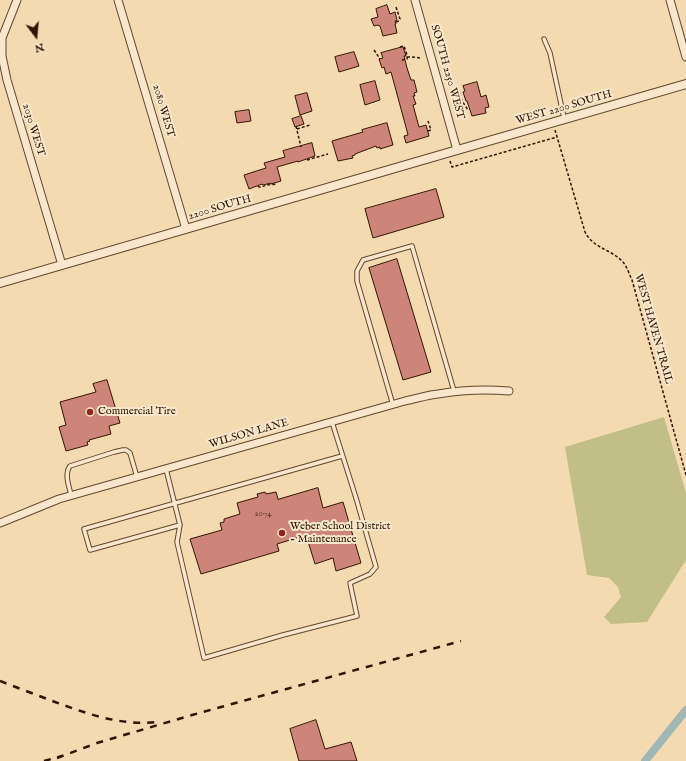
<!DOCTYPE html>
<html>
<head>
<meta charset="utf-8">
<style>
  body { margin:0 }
  #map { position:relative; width:686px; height:761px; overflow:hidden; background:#f4dab0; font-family:"IM FELL English",serif }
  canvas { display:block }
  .north { position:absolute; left:16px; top:16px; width:40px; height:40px; -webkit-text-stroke:3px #f8e7cc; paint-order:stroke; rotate:164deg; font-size:11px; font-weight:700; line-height:16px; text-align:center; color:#311402 }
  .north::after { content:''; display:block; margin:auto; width:14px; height:18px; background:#311402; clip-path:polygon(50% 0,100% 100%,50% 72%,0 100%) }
</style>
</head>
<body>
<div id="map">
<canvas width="686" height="761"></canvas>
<div class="north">N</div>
</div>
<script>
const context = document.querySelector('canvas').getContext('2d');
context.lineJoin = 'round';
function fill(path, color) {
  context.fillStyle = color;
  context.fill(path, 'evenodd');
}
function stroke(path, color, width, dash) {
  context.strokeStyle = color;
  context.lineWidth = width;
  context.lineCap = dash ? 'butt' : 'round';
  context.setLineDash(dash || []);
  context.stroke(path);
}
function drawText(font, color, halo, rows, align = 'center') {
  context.font = font + ' "IM FELL English",serif';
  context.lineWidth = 4;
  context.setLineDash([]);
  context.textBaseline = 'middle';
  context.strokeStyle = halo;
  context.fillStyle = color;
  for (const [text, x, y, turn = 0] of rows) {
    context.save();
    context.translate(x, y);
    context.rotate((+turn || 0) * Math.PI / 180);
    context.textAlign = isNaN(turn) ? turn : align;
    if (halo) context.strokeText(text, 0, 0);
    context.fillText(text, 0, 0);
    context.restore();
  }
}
fill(new Path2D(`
  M 664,417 L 686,493 L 686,560 L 647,622 L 611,624 L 604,617 L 621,597 L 618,587 L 609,578 L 587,575 L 565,447 Z`), '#c1be87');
stroke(new Path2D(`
  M 645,761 L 686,710`), '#9fb8b5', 8);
const building = new Path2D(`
  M 387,5 L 390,14 L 395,12 L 397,20 L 395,21 L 396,24 L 395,24 L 397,33 L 383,36 L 380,26 L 379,26 L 378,25 L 374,26 L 371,19 L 378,17 L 376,9 Z
  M 403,47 L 406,56 L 404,56 L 407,68 L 411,80 L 414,80 L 417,92 L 414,93 L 415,96 L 413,96 L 416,104 L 413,105 L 419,127 L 426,125 L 429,136 L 406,143 L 404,136 L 408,135 L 407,131 L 391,72 L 386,74 L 384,67 L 382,68 L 379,59 L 383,58 L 381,53 Z
  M 354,52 L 359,66 L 339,72 L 335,57 Z
  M 375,81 L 380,100 L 365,105 L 360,85 Z
  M 477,82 L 481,97 L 486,95 L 489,107 L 485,108 L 486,113 L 472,116 L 467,101 L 466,101 L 463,92 L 465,91 L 463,86 Z
  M 307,93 L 312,111 L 300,115 L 295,96 Z
  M 249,110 L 251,121 L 237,123 L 235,112 Z
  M 301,116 L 304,124 L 295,127 L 292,119 Z
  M 387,123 L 393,145 L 380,149 L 380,147 L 377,148 L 376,146 L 355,154 L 355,155 L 352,156 L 353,158 L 338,161 L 332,141 L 363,132 L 362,130 Z
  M 312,143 L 315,156 L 298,162 L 298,161 L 277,167 L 281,181 L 271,184 L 271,183 L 263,185 L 262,184 L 249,189 L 244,175 L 266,168 L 264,163 L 285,157 L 283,151 Z
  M 436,189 L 444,217 L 373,238 L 365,209 Z
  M 397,259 L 431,372 L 403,380 L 369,268 Z
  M 107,380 L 120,423 L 109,426 L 111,434 L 89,440 L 90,441 L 87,442 L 88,445 L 66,451 L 59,427 L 66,425 L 60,402 L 96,392 L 93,384 Z
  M 318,488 L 323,508 L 343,502 L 361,563 L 336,571 L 333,558 L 315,564 L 306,535 L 277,544 L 279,551 L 201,574 L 190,539 L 222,530 L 220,523 L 224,522 L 224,519 L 240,514 L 237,503 L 258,497 L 257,494 L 265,492 L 266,494 L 276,492 L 278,499 Z
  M 316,720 L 325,749 L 351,742 L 357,761 L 299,761 L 290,729 Z`);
fill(building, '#ce8579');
stroke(building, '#311402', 1);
const service = new Path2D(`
  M 544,39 L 550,53 L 564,118
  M 393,405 L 357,281 L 357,271 L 363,260 L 412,246 L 454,391
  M 166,469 L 180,525 L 177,542 L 204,658 L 283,635 L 357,616 L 350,583 L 370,574 L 376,567 L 356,498 L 332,422
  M 71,495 C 69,486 64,474 70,466 L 114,452 L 123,450 L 126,450 L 130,453 L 137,477
  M 180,525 L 90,550 L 84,529 L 342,456`);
const minor = new Path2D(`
  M 17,0 L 2,38 L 2,56 L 7,80 L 62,265
  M 118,0 L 186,229
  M 415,0 L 457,150
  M 670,0 L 686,57
  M 0,523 L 59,499 L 405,401 C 416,399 427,395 438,394 C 461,390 485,389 509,391`);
const tertiary = new Path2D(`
  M 0,283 L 447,153 L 686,84`);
stroke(service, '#62462e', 5.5);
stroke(minor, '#62462e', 9);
stroke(tertiary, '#62462e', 10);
stroke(new Path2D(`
  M 396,22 L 399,21 L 400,19 L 396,7
  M 400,47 L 404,46 L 407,55 L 407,59 L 402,60
  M 374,50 L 380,59
  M 407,57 L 412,57 L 421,58
  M 460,93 L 462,101 L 468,110 L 469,110
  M 296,126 L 301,147
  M 297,129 L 310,125
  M 555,130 L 585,232 C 593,248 610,249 622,261 C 627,266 629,274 632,280 L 686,475
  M 428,131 L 431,130 L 428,121
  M 307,160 L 328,154
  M 450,161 L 452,167 L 557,137
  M 258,186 L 259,187 C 262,187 264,186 267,185 C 270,184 274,185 277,184`), '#311402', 1.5, [3, 2]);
stroke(service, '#f8e7cc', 3.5);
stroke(minor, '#f8e7cc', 7);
stroke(tertiary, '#f8e7cc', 8);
stroke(new Path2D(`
  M 0,681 C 18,688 37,695 55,702 C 88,714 121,726 157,722
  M 57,758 L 97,743 L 192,715 L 461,641
  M 44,761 L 62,756`), '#311402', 2.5, [7, 7]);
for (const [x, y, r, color] of [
  [90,412,4,"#8f2418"],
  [282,533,4,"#8f2418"]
]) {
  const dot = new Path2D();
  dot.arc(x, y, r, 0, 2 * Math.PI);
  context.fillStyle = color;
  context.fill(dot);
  stroke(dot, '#f8e7cc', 1.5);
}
drawText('9px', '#583020', null, [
  ["2074",263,514]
]);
drawText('11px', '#311402', '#f8e7cc', [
  ["SOUTH 2250 WEST",447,72,74],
  ["WEST 2200 SOUTH",564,108,-16],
  ["2080 WEST",163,111,74],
  ["2030 WEST",33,130,73],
  ["2200 SOUTH",220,208,-16],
  ["WEST HAVEN TRAIL",653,329,74],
  ["WILSON LANE",249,434,-16]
]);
drawText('11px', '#311402', '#f8e7cc', [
  ["Commercial Tire",98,412],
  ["Weber School District",290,527],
  ["- Maintenance",290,540]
], 'left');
</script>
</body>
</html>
